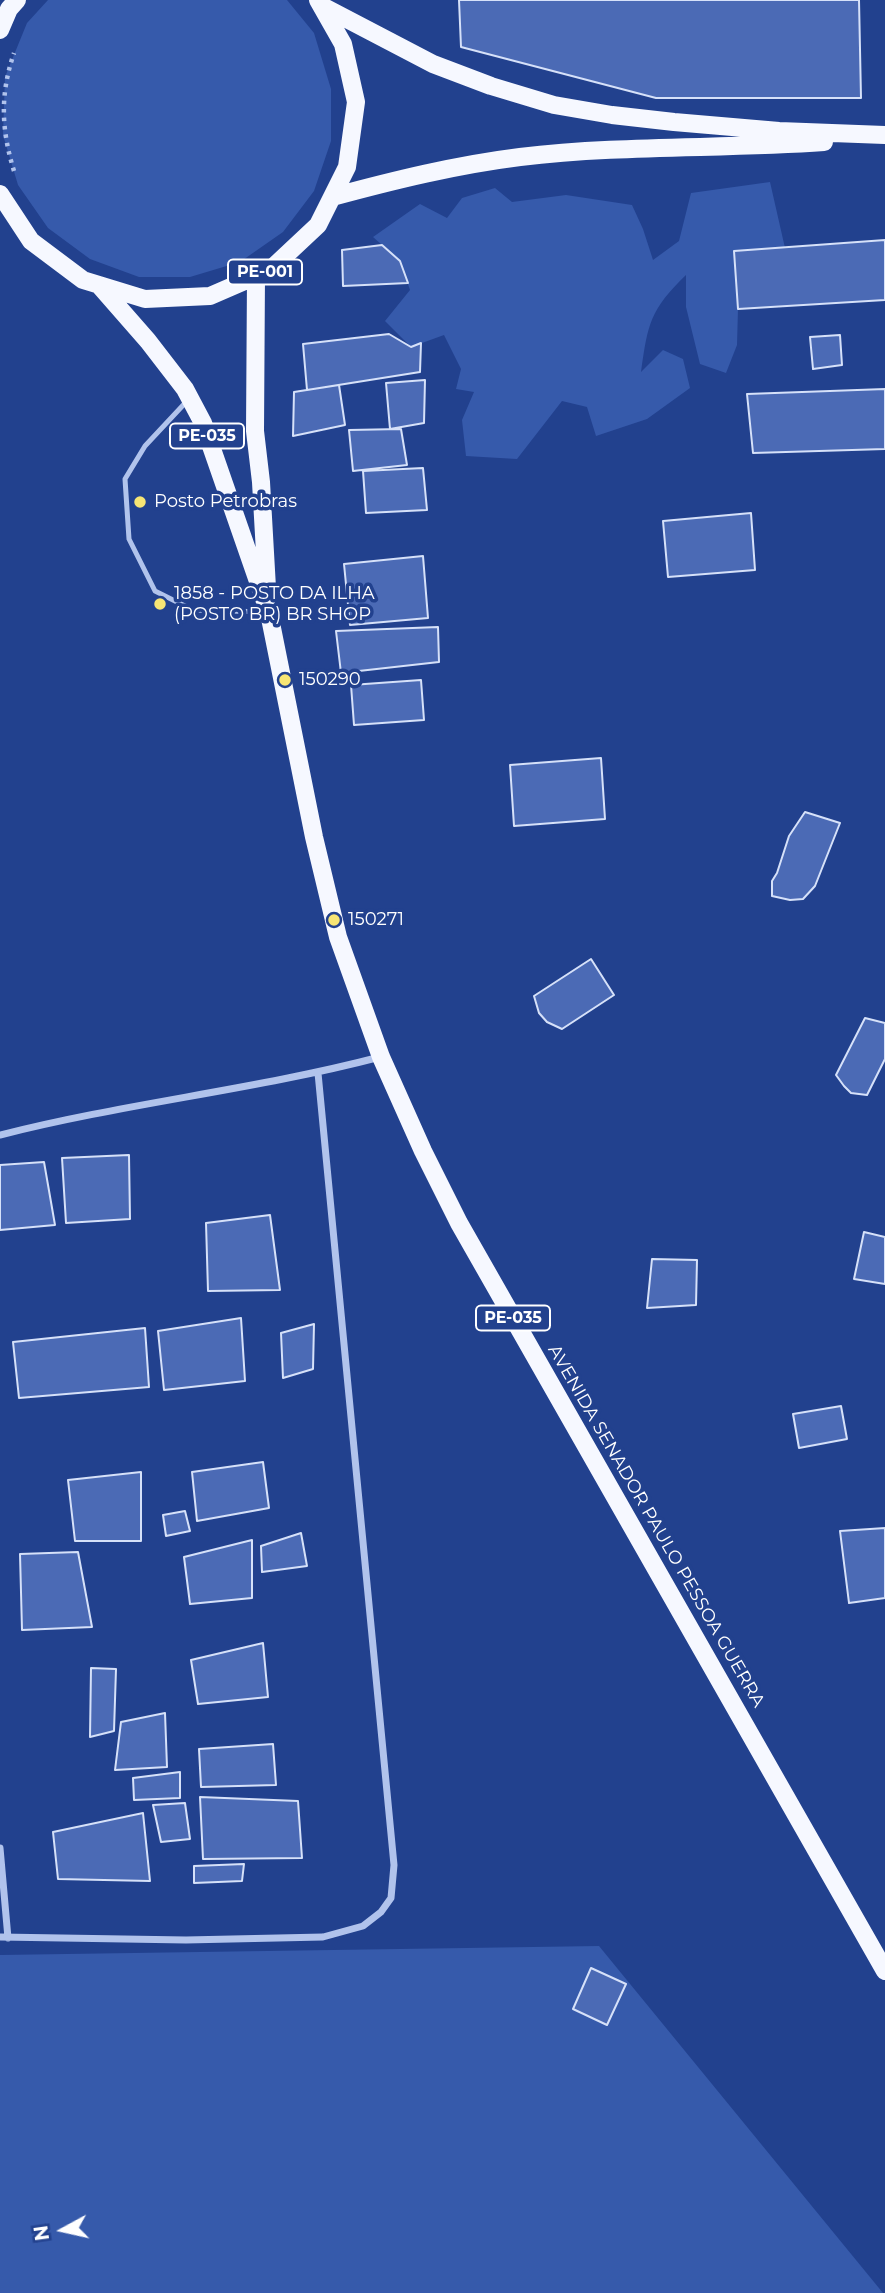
<!DOCTYPE html>
<html>
<head>
<meta charset="utf-8">
<style>
  body { margin:0 }
  #map { position:relative; width:885px; height:2293px; overflow:hidden; background:#22418e; font-family:Montserrat,sans-serif }
  canvas { display:block }
  .north { position:absolute; left:28px; top:2195px; width:70px; height:70px; -webkit-text-stroke:5px #22418e; paint-order:stroke; rotate:262deg; font-size:19px; font-weight:700; line-height:28px; text-align:center; color:#fff }
  .north::after { content:''; display:block; margin:auto; width:24px; height:32px; background:#fff; clip-path:polygon(50% 0,100% 100%,50% 72%,0 100%) }
</style>
</head>
<body>
<div id="map">
<canvas width="885" height="2293"></canvas>
<div class="north">N</div>
</div>
<script>
const context = document.querySelector('canvas').getContext('2d');
context.lineJoin = 'round';
function fill(path, color) {
  context.fillStyle = color;
  context.fill(path, 'evenodd');
}
function stroke(path, color, width, dash) {
  context.strokeStyle = color;
  context.lineWidth = width;
  context.lineCap = dash ? 'butt' : 'round';
  context.setLineDash(dash || []);
  context.stroke(path);
}
function drawText(font, color, halo, rows, align = 'center') {
  context.font = font + ' Montserrat,sans-serif';
  context.lineWidth = 7;
  context.setLineDash([]);
  context.textBaseline = 'middle';
  context.strokeStyle = halo;
  context.fillStyle = color;
  for (const [text, x, y, turn = 0] of rows) {
    context.save();
    context.translate(x, y);
    context.rotate((+turn || 0) * Math.PI / 180);
    context.textAlign = isNaN(turn) ? turn : align;
    if (halo) context.strokeText(text, 0, 0);
    context.fillText(text, 0, 0);
    context.restore();
  }
}
fill(new Path2D(`
  M 48,0 L 287,0 L 314,33 L 331,89 L 331,141 L 314,191 L 283,232 L 240,262 L 190,277 L 139,277 L 90,259 L 48,228 L 18,185 L 3,135 L 5,77 L 27,23 Z
  M 770,182 L 785,248 L 738,309 L 737,345 L 726,373 L 700,364 L 686,307 L 686,275 C 650,310 648,323 641,372 L 663,350 L 683,359 L 690,388 L 647,419 L 596,436 L 587,407 L 562,401 L 517,459 L 466,456 L 462,420 L 474,392 L 456,389 L 461,369 L 444,335 L 411,347 L 385,321 L 410,290 L 400,261 L 373,237 L 420,204 L 447,218 L 462,198 L 495,188 L 512,202 L 566,195 L 632,205 L 643,229 L 653,260 L 679,241 L 691,193 Z
  M 599,1946 L 883,2293 L 0,2293 L 0,1955 Z`), '#365aab');
const building = new Path2D(`
  M 459,0 L 859,0 L 861,98 L 656,98 L 461,47 Z
  M 885,240 L 885,300 L 738,309 L 734,251 Z
  M 382,245 L 400,261 L 408,283 L 343,286 L 342,250 Z
  M 389,334 L 411,347 L 421,343 L 420,372 L 307,390 L 303,344 Z
  M 840,335 L 842,365 L 813,369 L 810,337 Z
  M 425,380 L 424,423 L 390,429 L 386,383 Z
  M 339,385 L 345,425 L 293,436 L 294,392 Z
  M 885,389 L 885,449 L 753,453 L 747,394 Z
  M 401,429 L 407,465 L 353,471 L 349,430 Z
  M 423,468 L 427,510 L 366,513 L 363,471 Z
  M 751,513 L 755,570 L 668,577 L 663,521 Z
  M 423,556 L 428,618 L 350,625 L 344,564 Z
  M 438,627 L 439,662 L 341,673 L 336,631 Z
  M 421,680 L 424,720 L 354,725 L 351,685 Z
  M 601,758 L 605,819 L 514,826 L 510,765 Z
  M 805,812 L 840,823 L 815,886 L 803,899 L 790,900 L 772,896 L 772,881 L 777,873 L 789,836 Z
  M 591,959 L 614,995 L 562,1029 L 547,1022 L 539,1013 L 534,996 Z
  M 865,1018 L 885,1023 L 885,1059 L 867,1095 L 851,1093 L 844,1086 L 836,1075 Z
  M 129,1155 L 130,1219 L 66,1223 L 62,1158 Z
  M 44,1162 L 55,1225 L 0,1230 L 0,1165 Z
  M 270,1215 L 280,1290 L 208,1291 L 206,1223 Z
  M 864,1232 L 885,1237 L 885,1284 L 854,1279 Z
  M 652,1259 L 697,1260 L 696,1305 L 647,1308 Z
  M 241,1318 L 245,1381 L 164,1390 L 158,1331 Z
  M 314,1324 L 313,1369 L 283,1378 L 281,1333 Z
  M 145,1328 L 149,1387 L 19,1398 L 13,1342 Z
  M 841,1406 L 847,1439 L 799,1448 L 793,1414 Z
  M 263,1462 L 269,1508 L 197,1521 L 192,1472 Z
  M 141,1472 L 141,1541 L 75,1541 L 68,1480 Z
  M 185,1511 L 190,1531 L 166,1536 L 163,1515 Z
  M 885,1528 L 885,1598 L 849,1603 L 840,1531 Z
  M 301,1533 L 307,1566 L 262,1572 L 261,1546 Z
  M 252,1540 L 252,1598 L 190,1604 L 184,1557 Z
  M 78,1552 L 92,1627 L 22,1630 L 20,1554 Z
  M 263,1643 L 268,1697 L 198,1704 L 191,1660 Z
  M 91,1668 L 116,1669 L 114,1731 L 90,1737 Z
  M 165,1713 L 167,1767 L 115,1770 L 121,1722 Z
  M 273,1744 L 276,1785 L 201,1787 L 199,1749 Z
  M 180,1772 L 180,1798 L 134,1800 L 133,1778 Z
  M 200,1797 L 298,1801 L 302,1858 L 203,1859 Z
  M 185,1803 L 190,1839 L 161,1842 L 153,1805 Z
  M 143,1813 L 150,1881 L 58,1879 L 53,1832 Z
  M 244,1864 L 242,1881 L 194,1883 L 194,1866 Z
  M 591,1968 L 626,1984 L 607,2025 L 573,2009 Z`);
fill(building, '#4b6ab5');
stroke(building, '#d6e1f9', 2);
stroke(new Path2D(`
  M 14,171 C 1,129 0,94 14,53`), '#b1c3ec', 4.5, [3.5, 5]);
stroke(new Path2D(`
  M 187,401 L 145,446 L 125,479 L 129,539 L 155,591 L 193,610 L 266,612`), '#b1c3ec', 5);
stroke(new Path2D(`
  M 0,1135 C 125,1103 254,1090 380,1057
  M 0,1848 L 8,1938
  M 0,1937 L 186,1940 L 323,1937 L 363,1926 L 381,1912 L 391,1898 L 394,1865 L 318,1073`), '#b1c3ec', 7);
stroke(new Path2D(`
  M 322,6 L 433,64 L 491,86 L 554,105 L 612,115 L 674,122 L 779,131 L 885,135
  M 0,30 L 9,9 L 17,0
  M 0,194 L 31,241 L 83,280 L 145,299 L 210,296 L 270,270 L 318,225 L 347,167 L 356,102 L 343,44 L 318,0
  M 332,197 C 395,180 456,165 520,157 C 621,145 723,149 824,142
  M 256,276 L 255,431 L 261,482 L 267,588
  M 99,285 L 148,341 L 185,389 L 203,423 L 269,613 L 314,837 L 338,937 L 381,1057 L 423,1151 L 459,1223 L 885,1971`), '#f6f8ff', 18);
for (const [x, y, r, color] of [
  [140,502,7,"#f7e574"],
  [160,604,7,"#f7e574"],
  [285,680,7,"#f7e574"],
  [334,920,7,"#f7e574"]
]) {
  const dot = new Path2D();
  dot.arc(x, y, r, 0, 2 * Math.PI);
  context.fillStyle = color;
  context.fill(dot);
  stroke(dot, '#22418e', 2.5);
}
for (const [x, y, w] of [
  [265,272,74],
  [207,436,74],
  [513,1318,74]
]) {
  const box = new Path2D();
  box.roundRect(x - w / 2, y - 12.5, w, 25, 5);
  context.fillStyle = '#22418e';
  context.fill(box);
  stroke(box, '#fff', 2);
}
drawText('bold 16px', '#fff', null, [
  ["PE-001",265,272],
  ["PE-035",207,436],
  ["PE-035",513,1318]
]);
drawText('18px', '#fff', '#22418e', [
  ["Posto Petrobras",154,502],
  ["1858 - POSTO DA ILHA",174,594],
  ["(POSTO BR) BR SHOP",174,615],
  ["150290",299,680],
  ["150271",348,920]
], 'left');
drawText('18px', '#fff', '#22418e', [
  ["AVENIDA SENADOR PAULO PESSOA GUERRA",656,1526,60]
]);
</script>
</body>
</html>
